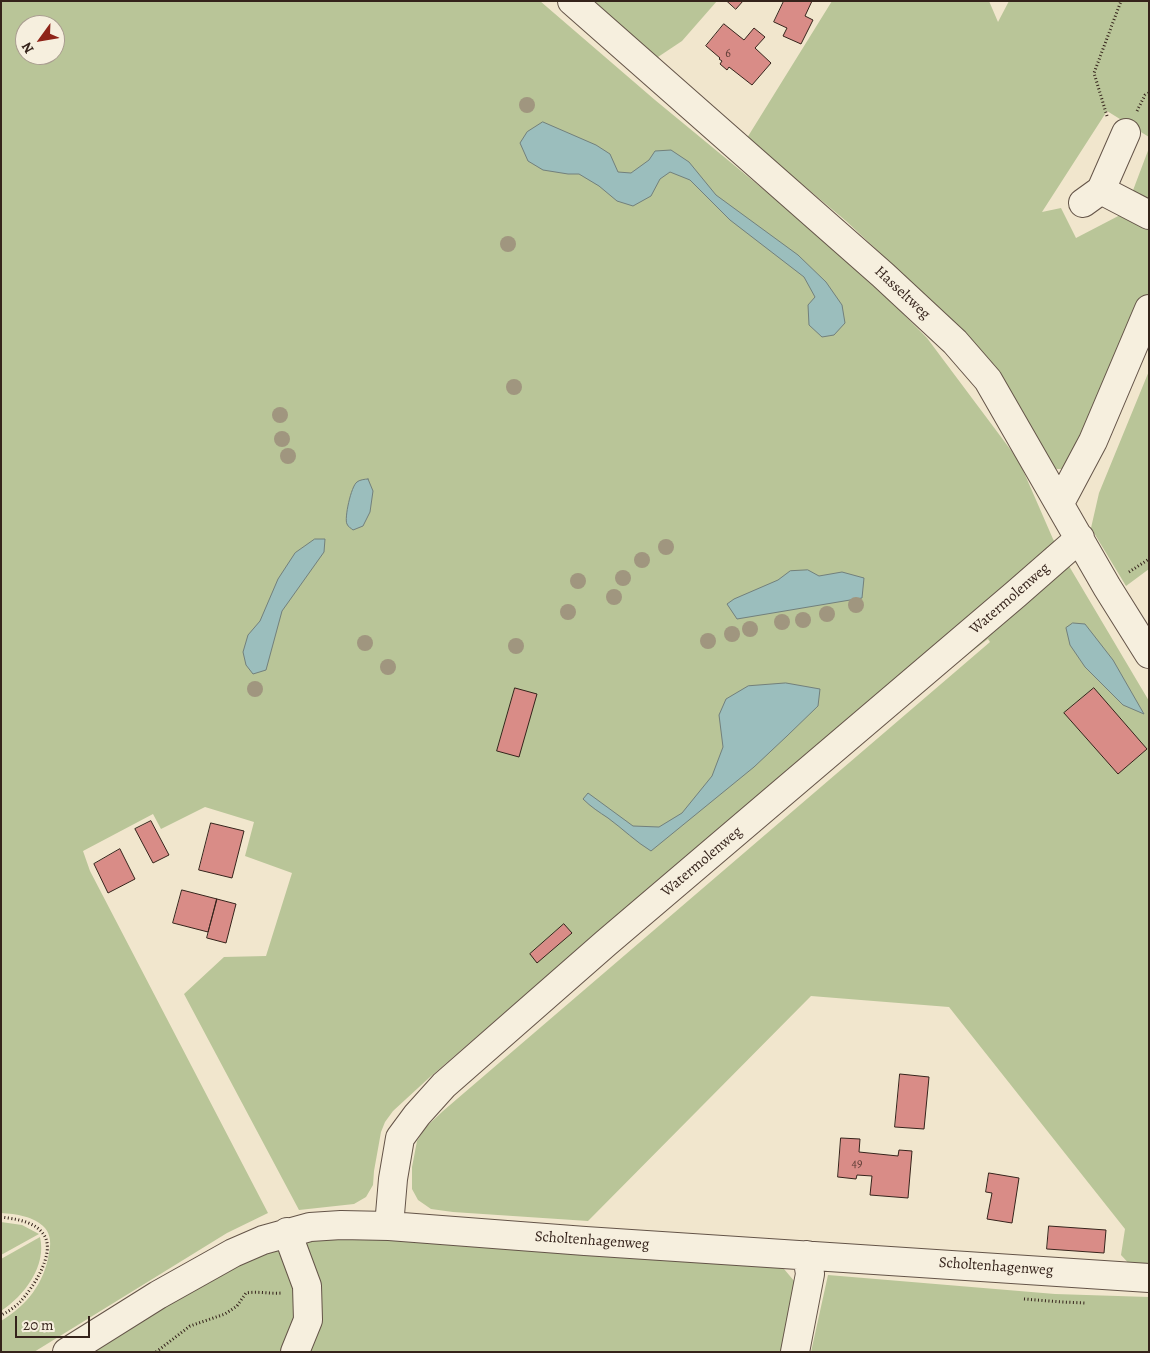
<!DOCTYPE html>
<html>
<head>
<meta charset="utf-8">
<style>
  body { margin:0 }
  #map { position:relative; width:1150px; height:1353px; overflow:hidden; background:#f1e6cd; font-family:Alegreya,serif }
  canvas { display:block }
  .frame { position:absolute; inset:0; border:2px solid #35231b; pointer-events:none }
  .north { position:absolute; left:15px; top:15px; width:50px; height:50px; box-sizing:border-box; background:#f6efde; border:1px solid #a99d90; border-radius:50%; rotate:238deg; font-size:14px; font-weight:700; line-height:20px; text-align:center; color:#35231b }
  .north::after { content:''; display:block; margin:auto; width:18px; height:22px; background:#8f2418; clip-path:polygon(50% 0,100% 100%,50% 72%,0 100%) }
  .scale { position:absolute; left:15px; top:1316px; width:75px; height:22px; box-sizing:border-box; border:2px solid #35231b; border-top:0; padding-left:6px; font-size:15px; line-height:18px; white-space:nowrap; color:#35231b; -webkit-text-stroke:4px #f6efde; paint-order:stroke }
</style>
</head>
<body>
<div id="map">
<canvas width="1150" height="1353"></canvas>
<div class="frame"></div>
<div class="north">N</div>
<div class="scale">20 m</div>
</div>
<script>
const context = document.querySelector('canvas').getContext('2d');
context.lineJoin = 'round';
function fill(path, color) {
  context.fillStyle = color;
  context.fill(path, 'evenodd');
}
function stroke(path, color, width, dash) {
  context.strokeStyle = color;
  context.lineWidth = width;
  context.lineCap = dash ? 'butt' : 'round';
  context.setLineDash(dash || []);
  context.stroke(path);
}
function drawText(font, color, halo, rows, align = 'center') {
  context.font = font + ' Alegreya,serif';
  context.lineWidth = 4.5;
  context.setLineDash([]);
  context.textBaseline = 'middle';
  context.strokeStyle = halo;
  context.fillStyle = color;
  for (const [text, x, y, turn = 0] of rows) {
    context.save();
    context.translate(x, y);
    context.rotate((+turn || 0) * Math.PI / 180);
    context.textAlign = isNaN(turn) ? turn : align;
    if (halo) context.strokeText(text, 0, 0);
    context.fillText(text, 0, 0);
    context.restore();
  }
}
fill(new Path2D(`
  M 1,1 L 540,1 L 655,100 L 854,264 L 927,338 L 1019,461 L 1053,539 L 1149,701 L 1149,1270 L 1134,1269 L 1121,1255 L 1125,1229 L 949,1007 L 811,996 L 588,1221 L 453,1212 L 431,1209 L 418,1200 L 412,1189 L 412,1167 L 417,1141 L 426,1127 L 443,1111 L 990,642 L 988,639 L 540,982 L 430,1077 L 393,1111 L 385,1122 L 381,1132 L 374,1171 L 373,1185 L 366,1197 L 354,1204 L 299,1210 L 184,994 L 224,957 L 266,956 L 292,873 L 245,856 L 254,822 L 205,807 L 161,829 L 153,814 L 83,851 L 90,871 L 268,1213 L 227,1233 L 34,1352 L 1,1352 L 1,1321 C 27,1305 44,1284 49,1253 C 51,1245 51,1235 45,1228 C 34,1216 16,1214 1,1213 ZM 25,25 L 55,25 L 55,55 L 25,55 Z
  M 589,1 L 717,1 L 682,41 L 655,59 Z
  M 832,1 L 989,1 L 998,22 L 1009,1 L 1149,1 L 1149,137 L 1107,111 L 1042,212 L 1061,208 L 1076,238 L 1126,212 L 1149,221 L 1149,294 L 1081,451 L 1064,469 L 1057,469 L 1047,464 L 987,358 L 959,327 L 846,221 L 747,138 Z
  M 1149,148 L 1149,204 L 1132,193 Z
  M 1149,371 L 1149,569 L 1126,586 L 1091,528 L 1099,493 Z
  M 1,1222 L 22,1225 L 39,1234 L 1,1255 Z
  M 392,1234 L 772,1260 L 784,1269 L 795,1282 L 788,1352 L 305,1352 L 303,1243 L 308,1238 Z
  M 40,1237 C 47,1266 24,1296 1,1311 L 1,1259 Z
  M 273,1248 L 281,1251 L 301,1308 L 283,1352 L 84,1352 L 199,1284 Z
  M 828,1275 L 1055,1294 L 1149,1297 L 1149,1352 L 811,1352 Z`), '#b9c598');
const water = new Path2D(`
  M 543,122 L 596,145 L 610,154 L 618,172 L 631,173 L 649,160 L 655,151 L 671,150 L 689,162 L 716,195 L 798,255 L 826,282 L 842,305 L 845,323 L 834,335 L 822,337 L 809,325 L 808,305 L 815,297 L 804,277 L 730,220 L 690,180 L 670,172 L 660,179 L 651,196 L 633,206 L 617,201 L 599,186 L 579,174 L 568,174 L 543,170 L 528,161 L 520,143 L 527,132 Z
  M 368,479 L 373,491 L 370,512 L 363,526 L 353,530 C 351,528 348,527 347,524 C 344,519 351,486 357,482 C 359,480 365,479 368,479 Z
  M 315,539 L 325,539 L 324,552 L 282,611 L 266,670 L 253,674 L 246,665 L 243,652 L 248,635 L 260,621 L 278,579 L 295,553 Z
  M 808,570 L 819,576 L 842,572 L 864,578 L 862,598 L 737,619 L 727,604 L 734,599 L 778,580 L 790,571 Z
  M 1073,623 L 1085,624 L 1113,660 L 1144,714 L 1123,705 L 1085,667 L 1070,645 L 1066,628 Z
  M 786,683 L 820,689 L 818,706 L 787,736 L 754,767 L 651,851 C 636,842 623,829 608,818 C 599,812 591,807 583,799 L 588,793 L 633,826 L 659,827 L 682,813 L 712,776 L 723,747 L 719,715 L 726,699 L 748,686 Z`);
fill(water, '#9bbebd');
stroke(water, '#72807c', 1);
const building = new Path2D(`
  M 727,1 L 743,1 L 736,9 Z
  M 784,1 L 812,1 L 805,16 L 813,20 L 801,44 L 783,36 L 787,28 L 774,22 Z
  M 724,24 L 744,40 L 754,28 L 765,37 L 755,48 L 771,63 L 752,85 L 729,67 L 727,70 L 720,64 L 722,61 L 719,59 L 720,58 L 706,46 Z
  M 515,688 L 537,694 L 519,757 L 497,751 Z
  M 1094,688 L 1147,749 L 1118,774 L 1064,713 Z
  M 151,821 L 169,855 L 153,863 L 135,829 Z
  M 211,823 L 244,831 L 232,878 L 199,870 Z
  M 120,849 L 135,879 L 108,893 L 94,864 Z
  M 182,890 L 217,899 L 208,932 L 173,923 Z
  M 217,899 L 236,904 L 226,943 L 207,938 Z
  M 564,924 L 572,933 L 537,963 L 530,954 Z
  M 900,1074 L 929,1077 L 924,1129 L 895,1127 Z
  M 841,1138 L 860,1139 L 859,1152 L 898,1156 L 899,1150 L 912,1151 L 908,1198 L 870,1195 L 872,1176 L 857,1175 L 856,1179 L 838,1177 Z
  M 989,1173 L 1019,1178 L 1012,1223 L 987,1219 L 992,1193 L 986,1192 Z
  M 1049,1226 L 1106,1230 L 1104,1253 L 1047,1249 Z`);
fill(building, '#d98c87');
stroke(building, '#35231b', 1);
const minor = new Path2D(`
  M 572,1 L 883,275 L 955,342 L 988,380 L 1107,587 L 1149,654
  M 1101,190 L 1126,133
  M 1083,203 L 1101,190 L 1149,215
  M 1060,503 L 1093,441 L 1149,309
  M 389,1226 L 393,1179 L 400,1138 L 417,1115 L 444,1085 L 606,943 L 1016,594 L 1080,538
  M 287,1232 L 307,1286 L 308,1320 L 295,1352
  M 67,1352 L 158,1295 L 233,1253 L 263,1240 L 310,1227 L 341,1225 L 389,1226 L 585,1241 L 1149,1278
  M 795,1352 L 810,1274 L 807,1255`);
stroke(minor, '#645448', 30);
stroke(new Path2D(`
  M 1137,111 L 1145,95 L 1149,93
  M 1107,116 L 1094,73 L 1121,1
  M 1129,572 L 1149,559
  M 1,1217 C 15,1219 35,1221 44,1235 C 56,1253 33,1288 20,1302 C 15,1307 8,1312 1,1315
  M 1024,1299 L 1062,1302 L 1086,1303
  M 156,1352 L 190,1326 L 225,1314 L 237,1306 L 246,1293 C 257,1291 270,1294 282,1293`), '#35231b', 3, [1, 2.5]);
stroke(minor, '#f6efde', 28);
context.fillStyle = '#a0967f';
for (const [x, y] of [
  [527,105],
  [508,244],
  [514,387],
  [280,415],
  [282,439],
  [288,456],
  [666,547],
  [642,560],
  [623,578],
  [578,581],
  [614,597],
  [856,605],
  [568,612],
  [827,614],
  [803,620],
  [782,622],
  [750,629],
  [732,634],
  [708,641],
  [365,643],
  [516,646],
  [388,667],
  [255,689]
]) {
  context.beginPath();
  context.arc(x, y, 8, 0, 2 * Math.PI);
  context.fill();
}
drawText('12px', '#5e3d36', null, [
  ["6",728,54],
  ["49",857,1164]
]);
drawText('15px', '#35231b', '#f6efde', [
  ["Hasseltweg",902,293,43],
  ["Watermolenweg",1010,599,-41],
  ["Watermolenweg",702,862,-40],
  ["Scholtenhagenweg",592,1241,4],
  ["Scholtenhagenweg",996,1267,4]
]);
</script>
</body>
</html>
